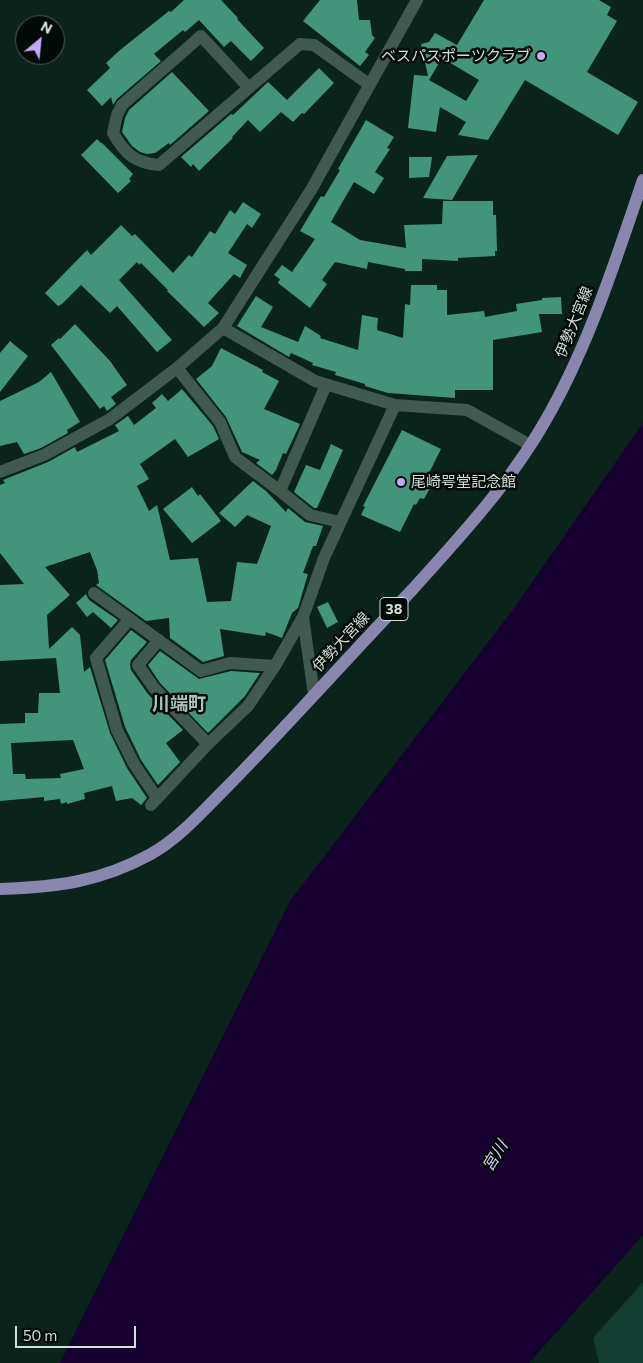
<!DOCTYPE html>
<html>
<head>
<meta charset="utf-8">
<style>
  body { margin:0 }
  #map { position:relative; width:643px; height:1363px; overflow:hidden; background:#0a231b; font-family:Commissioner,sans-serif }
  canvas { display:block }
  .north { position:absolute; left:15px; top:15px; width:50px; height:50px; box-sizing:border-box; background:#030a07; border:1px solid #555f5b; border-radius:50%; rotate:28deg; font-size:14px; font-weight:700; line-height:20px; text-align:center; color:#d1dfd9 }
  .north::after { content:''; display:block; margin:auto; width:18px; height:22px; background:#c0a8f4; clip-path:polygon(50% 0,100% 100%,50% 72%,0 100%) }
  .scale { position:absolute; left:15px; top:1326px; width:121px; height:22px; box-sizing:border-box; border:2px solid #d1dfd9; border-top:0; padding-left:6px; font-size:15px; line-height:18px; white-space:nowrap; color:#d1dfd9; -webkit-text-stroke:4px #030a07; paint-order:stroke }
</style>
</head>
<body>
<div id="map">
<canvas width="643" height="1363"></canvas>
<div class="north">N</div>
<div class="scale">50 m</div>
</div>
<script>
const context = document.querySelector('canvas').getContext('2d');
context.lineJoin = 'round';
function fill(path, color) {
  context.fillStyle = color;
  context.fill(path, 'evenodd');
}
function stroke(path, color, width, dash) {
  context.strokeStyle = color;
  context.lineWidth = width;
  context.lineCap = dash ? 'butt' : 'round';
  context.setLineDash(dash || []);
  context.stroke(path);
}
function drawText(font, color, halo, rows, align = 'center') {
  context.font = font + ' Commissioner,"Noto Sans JP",sans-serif';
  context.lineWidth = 5;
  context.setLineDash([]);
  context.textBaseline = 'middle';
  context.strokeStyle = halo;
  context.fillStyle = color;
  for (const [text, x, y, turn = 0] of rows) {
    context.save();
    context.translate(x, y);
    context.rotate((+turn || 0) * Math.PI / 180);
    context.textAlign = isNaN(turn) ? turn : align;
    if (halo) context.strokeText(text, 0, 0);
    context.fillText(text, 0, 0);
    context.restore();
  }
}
fill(new Path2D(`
  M 643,1282 L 643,1363 L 599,1363 L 593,1338 Z`), '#123d30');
fill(new Path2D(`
  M 643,423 L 643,1235 L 529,1363 L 60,1363 L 290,901 L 512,611 Z`), '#170131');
fill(new Path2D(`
  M 184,0 L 221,0 L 238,18 L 237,19 L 264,48 L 251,61 L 231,41 L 224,47 L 199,20 L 185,32 L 183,30 L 154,54 L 161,61 L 117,99 L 113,105 L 111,97 L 102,106 L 87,90 L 110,68 L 106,63 L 120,50 L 169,11 L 171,12 Z
  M 320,0 L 357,0 L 359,20 L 370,20 L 372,35 L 375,38 L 365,52 L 369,55 L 360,66 L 303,21 Z
  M 484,0 L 599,0 L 611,7 L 607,15 L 617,21 L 587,72 L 638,102 L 618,135 L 525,80 L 488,140 L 458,135 L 466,122 L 440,107 L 436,132 L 408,128 L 414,75 L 428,76 L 421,44 L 429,42 L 435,33 L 457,45 ZM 442,58 L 479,80 L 466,101 L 429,80 Z
  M 319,68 L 334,83 L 304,114 L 302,113 L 293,122 L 281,112 L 260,132 L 248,120 L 232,137 L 233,138 L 199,171 L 193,164 L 191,167 L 181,157 L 231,114 L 233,115 L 268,82 L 287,100 Z
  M 172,72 L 209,111 L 170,145 L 169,143 L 155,153 L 147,154 L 140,152 L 132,146 L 122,132 L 125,118 L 129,110 Z
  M 366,120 L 394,137 L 387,148 L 390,149 L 375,172 L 384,178 L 374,194 L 354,182 L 331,222 L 360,240 L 406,248 L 404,225 L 442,224 L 443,201 L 493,201 L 493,215 L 496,215 L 497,251 L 495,251 L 495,256 L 458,258 L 458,261 L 422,259 L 422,271 L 405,271 L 405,269 L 368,262 L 367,269 L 335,262 L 322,280 L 327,284 L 310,308 L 278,283 L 280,279 L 274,275 L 282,265 L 292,272 L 315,239 L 300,231 L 321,196 L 324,197 L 340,170 L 338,169 Z
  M 97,139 L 101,143 L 102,143 L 133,174 L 129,179 L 131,181 L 118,193 L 81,155 Z
  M 478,155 L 452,200 L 423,198 L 447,156 Z
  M 409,157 L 432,157 L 429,177 L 409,178 Z
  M 243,202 L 261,214 L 252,228 L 247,224 L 228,253 L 247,265 L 240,278 L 234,274 L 208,303 L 219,313 L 204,327 L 167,291 L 168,290 L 141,263 L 139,265 L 137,262 L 119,280 L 172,340 L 157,352 L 117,306 L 110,313 L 81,285 L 62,304 L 58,306 L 45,293 L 87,250 L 91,255 L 121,225 L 132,236 L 135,234 L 173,273 L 189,255 L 192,257 L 210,231 L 215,234 L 230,210 L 235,214 Z
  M 411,285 L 437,285 L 437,290 L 447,290 L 447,315 L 484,311 L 485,317 L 517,311 L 516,304 L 542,300 L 542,298 L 561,297 L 562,314 L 539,314 L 542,332 L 493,340 L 493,390 L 455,390 L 455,398 L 388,393 L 365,386 L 365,384 L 335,375 L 336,372 L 312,365 L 313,363 L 291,353 L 289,357 L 237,326 L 256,296 L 273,307 L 261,327 L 298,342 L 305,326 L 321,336 L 320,338 L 358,350 L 362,315 L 378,318 L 377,330 L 403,338 L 405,304 L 410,305 Z
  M 75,324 L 110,361 L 127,385 L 111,397 L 116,404 L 107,411 L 104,406 L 100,409 L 51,345 L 59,338 L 60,339 Z
  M 10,341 L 28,356 L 0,392 L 0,353 Z
  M 221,348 L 263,370 L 262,372 L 279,381 L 264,409 L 300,424 L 286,454 L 283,453 L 276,470 L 272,475 L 256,463 L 260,460 L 242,452 L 226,417 L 196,379 L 212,366 Z
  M 51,372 L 80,422 L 67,430 L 68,433 L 41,448 L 24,454 L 17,442 L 0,446 L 0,401 L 39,382 Z
  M 182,389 L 213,426 L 219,439 L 188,457 L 175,439 L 140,464 L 149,479 L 137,486 L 149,511 L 157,505 L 170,560 L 198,558 L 207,602 L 231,601 L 237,562 L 257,564 L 271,526 L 247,515 L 235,527 L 219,513 L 253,481 L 266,491 L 286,512 L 288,508 L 305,522 L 323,526 L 316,546 L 313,546 L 303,573 L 308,574 L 298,608 L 292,613 L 282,638 L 266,632 L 265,636 L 220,629 L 224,656 L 203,662 L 170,638 L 169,618 L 146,621 L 96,585 L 99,583 L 97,570 L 90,552 L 45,567 L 70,595 L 47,615 L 49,649 L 72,627 L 80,635 L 84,672 L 90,667 L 110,733 L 127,768 L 147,798 L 141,805 L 132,798 L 116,801 L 112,786 L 84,793 L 85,799 L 67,804 L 67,802 L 61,804 L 60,799 L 44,801 L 44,797 L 0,801 L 0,724 L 25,723 L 25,713 L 38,713 L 39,693 L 60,693 L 56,658 L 0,661 L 0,585 L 24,584 L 0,553 L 0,485 L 5,483 L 3,480 L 48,462 L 75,447 L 77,452 L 119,431 L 115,425 L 128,416 L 134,425 L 156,408 L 152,403 L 162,394 L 168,401 ZM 73,740 L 84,769 L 60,774 L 61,778 L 26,779 L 25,774 L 13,774 L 11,743 Z
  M 402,430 L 441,449 L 427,477 L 429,478 L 425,485 L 430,488 L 424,499 L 420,498 L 416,505 L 414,504 L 400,532 L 361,515 L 365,507 L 363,506 Z
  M 331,444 L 343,450 L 317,508 L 314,508 L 294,492 L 306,465 L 320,470 Z
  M 192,487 L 198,496 L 200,494 L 221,521 L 192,543 L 163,509 Z
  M 86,594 L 89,600 L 118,620 L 111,628 L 93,612 L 87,617 L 76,603 Z
  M 328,602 L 338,622 L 327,628 L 317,607 Z
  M 131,630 L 147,642 L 131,660 L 130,665 L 131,670 L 148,694 L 183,730 L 166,743 L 180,762 L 158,785 L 141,760 L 125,727 L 105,660 Z
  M 160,651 L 199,679 L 231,671 L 260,673 L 245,696 L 208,733 L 160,683 L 148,665 Z`), '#42957b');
stroke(new Path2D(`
  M 249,88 L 201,36 L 122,105 L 117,115 L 113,133 C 125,154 135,163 159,165 L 300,44 L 314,45 L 370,85
  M 223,328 L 315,381 L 395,405 L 467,410 L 530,445
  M 177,368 L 220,422 L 235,457 L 280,491
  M 326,385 L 280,491 L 310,515 L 340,522
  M 0,472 L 44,455 L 110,419 L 177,368 L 223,328 L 311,190 L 417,0
  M 94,593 L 201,671 L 230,663 L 275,666
  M 130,619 L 96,658 L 117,730 L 134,764 L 157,798
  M 159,640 L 138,665 L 154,688 L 208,744
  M 314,695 L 303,617 L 324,558 L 395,405
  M 151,805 L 208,744 L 248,706 L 275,666 L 303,617`), '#405a50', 12);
stroke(new Path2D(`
  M 0,889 C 57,887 100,882 151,854 C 179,838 200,814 223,791 C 250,764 276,736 303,707 C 339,668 376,628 413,589 C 460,537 509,484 544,423 C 588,348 615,262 643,180`), '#8a87af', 12);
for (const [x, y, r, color] of [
  [541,56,5,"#c0a8f4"],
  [401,482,5,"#c0a8f4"]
]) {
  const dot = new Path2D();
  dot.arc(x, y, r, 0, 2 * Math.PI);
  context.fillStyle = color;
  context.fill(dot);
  stroke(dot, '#030a07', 2);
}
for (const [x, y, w] of [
  [394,609,28]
]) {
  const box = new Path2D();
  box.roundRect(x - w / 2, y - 11.5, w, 23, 4);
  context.fillStyle = '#030a07';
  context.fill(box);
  stroke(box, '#d1dfd9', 1);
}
drawText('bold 14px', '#d1dfd9', null, [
  ["38",394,609]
]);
drawText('15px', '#d1dfd9', '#030a07', [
  ["ベスパスポーツクラブ",531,56],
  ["尾崎咢堂記念館",411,482,"left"]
], 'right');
drawText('15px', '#d1dfd9', '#030a07', [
  ["伊勢大宮線",574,322,-68],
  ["伊勢大宮線",341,642,-47]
]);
drawText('italic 16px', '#d9cafd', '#030a07', [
  ["宮川",495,1156,-58]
]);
drawText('bold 18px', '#a9c5ba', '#030a07', [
  ["川端町",179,704]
]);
</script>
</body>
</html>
